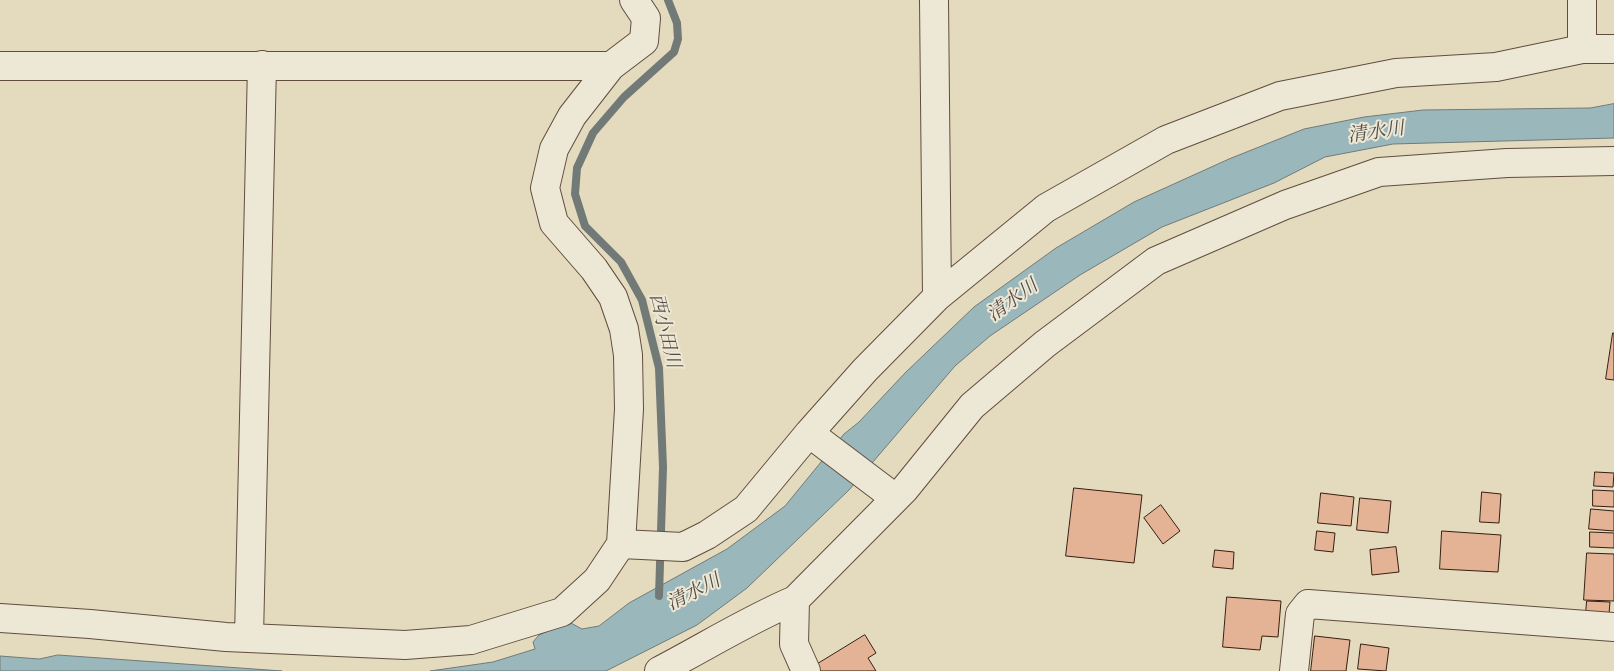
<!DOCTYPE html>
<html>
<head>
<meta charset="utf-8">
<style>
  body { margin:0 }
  canvas { display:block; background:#e4dabe }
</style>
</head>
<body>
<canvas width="1614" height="671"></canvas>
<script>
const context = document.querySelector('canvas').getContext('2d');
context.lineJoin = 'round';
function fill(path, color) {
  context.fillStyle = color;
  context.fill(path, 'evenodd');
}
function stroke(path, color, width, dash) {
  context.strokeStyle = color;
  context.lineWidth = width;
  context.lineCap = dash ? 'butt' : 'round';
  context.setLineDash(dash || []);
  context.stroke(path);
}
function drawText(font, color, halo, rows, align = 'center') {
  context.font = font + ' Alegreya,"Noto Serif JP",serif';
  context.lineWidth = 4;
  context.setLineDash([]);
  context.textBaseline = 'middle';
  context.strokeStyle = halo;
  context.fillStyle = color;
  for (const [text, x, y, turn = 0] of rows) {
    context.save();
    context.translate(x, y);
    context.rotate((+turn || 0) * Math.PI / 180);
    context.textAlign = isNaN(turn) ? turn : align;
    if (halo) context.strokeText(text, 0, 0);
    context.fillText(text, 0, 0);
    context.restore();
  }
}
const water = new Path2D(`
  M 1614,104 L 1614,138 L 1393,144 L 1325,157 L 1274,183 L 1162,227 L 1080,275 L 990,336 L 955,366 L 849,490 L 747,588 L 697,625 L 606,671 L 430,671 L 493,662 L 535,649 L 533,642 L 539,635 L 569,622 L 582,629 L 599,626 L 629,603 L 727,549 L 785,506 L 844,434 L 859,422 L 905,373 L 974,307 L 1056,248 L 1134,202 L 1229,159 L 1304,129 L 1364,117 L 1423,110 L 1590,108 Z
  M 58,655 L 282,671 L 0,671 L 0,656 L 39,659 Z`);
fill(water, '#9ab8bc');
stroke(water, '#727a78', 1);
stroke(new Path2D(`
  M 659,596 L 663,467 L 659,368 L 642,300 L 621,262 L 585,226 L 575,194 L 577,168 L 593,133 L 624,97 L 674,52 L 678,39 L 677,23 L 668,0`), '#727a78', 8);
const building = new Path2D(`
  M 1613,333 L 1614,333 L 1614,380 L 1606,379 Z
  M 1595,472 L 1614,473 L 1613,487 L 1594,486 Z
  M 1074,488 L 1142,495 L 1134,563 L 1066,556 Z
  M 1593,490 L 1614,491 L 1614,507 L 1593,506 Z
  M 1482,492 L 1501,494 L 1499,523 L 1480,522 Z
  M 1321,493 L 1354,497 L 1351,526 L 1318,523 Z
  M 1360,498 L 1391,501 L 1388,533 L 1357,530 Z
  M 1161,505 L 1180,531 L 1163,544 L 1144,518 Z
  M 1591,509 L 1614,511 L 1614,531 L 1589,529 Z
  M 1317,531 L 1335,533 L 1333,552 L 1315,550 Z
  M 1442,531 L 1501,535 L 1498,572 L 1440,569 Z
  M 1590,532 L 1614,533 L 1614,548 L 1590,547 Z
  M 1396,547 L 1399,572 L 1372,575 L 1370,550 Z
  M 1215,550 L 1234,552 L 1233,569 L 1213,567 Z
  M 1587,553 L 1614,554 L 1614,601 L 1584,600 Z
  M 1227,597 L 1281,601 L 1278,637 L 1262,636 L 1260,650 L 1223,647 Z
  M 1587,601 L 1610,602 L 1609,614 L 1586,613 Z
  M 865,635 L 876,653 L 868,658 L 876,671 L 819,671 L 816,665 Z
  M 1315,636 L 1350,640 L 1346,671 L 1311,671 Z
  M 1361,644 L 1389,648 L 1386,671 L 1358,669 Z`);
fill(building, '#e4b294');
stroke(building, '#371e12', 1);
const minor = new Path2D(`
  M 934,0 L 937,297
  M 1582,0 L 1582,49
  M 0,66 L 611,66
  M 809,433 L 895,498
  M 621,544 L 683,547 L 707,535 L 746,509 L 809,433 L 865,370 L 937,297 L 1046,208 L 1166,140 L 1280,96 L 1396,73 L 1496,67 L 1582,49 L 1614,49
  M 0,618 L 90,624 L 226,637 L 405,645 L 471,640 L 562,612 L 597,580 L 621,544 L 629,409 L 628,355 L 624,329 L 613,297 L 594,269 L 554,223 L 545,188 L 554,149 L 572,116 L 611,66 L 644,41 L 646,18 L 634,0
  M 249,637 L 262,65
  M 659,671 C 705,647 748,620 795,600
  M 806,671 L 794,644 L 795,600 L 904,490 L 972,406 L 1045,344 L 1156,261 L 1285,205 L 1379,172 L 1507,163 L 1614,161
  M 1294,671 L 1300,614 L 1308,604 L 1614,627`);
stroke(minor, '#624d3d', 30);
stroke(minor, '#ede7d5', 28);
drawText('italic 19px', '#554c45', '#ede7d5', [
  ["清水川",1376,133,-8],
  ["清水川",1013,301,-36],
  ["西小田川",664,331,76],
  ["清水川",694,593,-27]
]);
</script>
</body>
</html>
